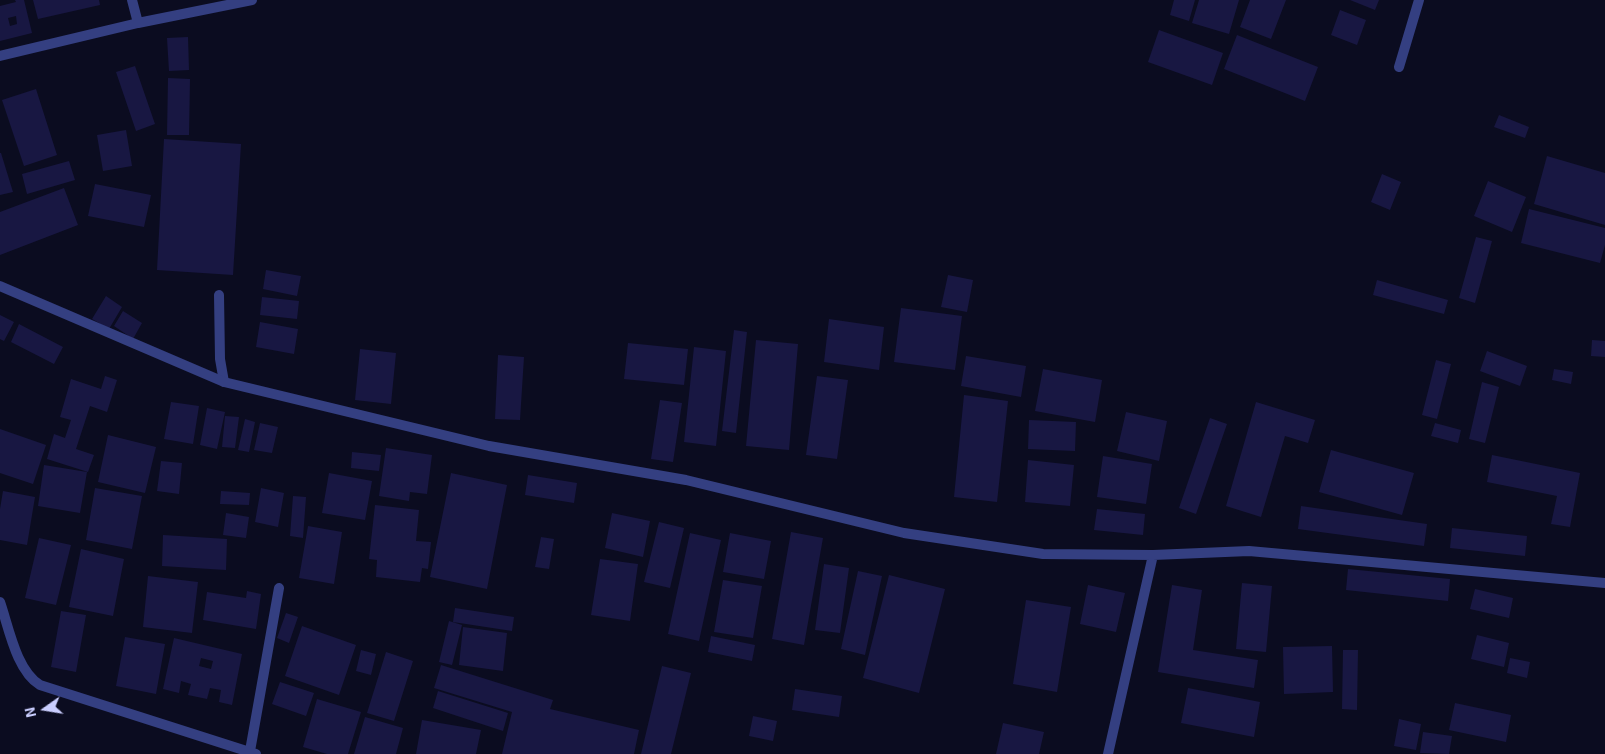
<!DOCTYPE html>
<html>
<head>
<meta charset="utf-8">
<style>
  body { margin:0 }
  #map { position:relative; width:1605px; height:754px; overflow:hidden; background:#0b0c20; font-family:"Exo 2",sans-serif }
  canvas { display:block }
  .north { position:absolute; left:20px; top:684px; width:50px; height:50px; -webkit-text-stroke:4px #0b0c20; paint-order:stroke; rotate:257deg; font-size:14px; font-weight:700; line-height:20px; text-align:center; color:#caceff }
  .north::after { content:''; display:block; margin:auto; width:18px; height:22px; background:#caceff; clip-path:polygon(50% 0,100% 100%,50% 72%,0 100%) }
</style>
</head>
<body>
<div id="map">
<canvas width="1605" height="754"></canvas>
<div class="north">N</div>
</div>
<script>
const context = document.querySelector('canvas').getContext('2d');
context.lineJoin = 'round';
function fill(path, color) {
  context.fillStyle = color;
  context.fill(path, 'evenodd');
}
function stroke(path, color, width, dash) {
  context.strokeStyle = color;
  context.lineWidth = width;
  context.lineCap = dash ? 'butt' : 'round';
  context.setLineDash(dash || []);
  context.stroke(path);
}
fill(new Path2D(`
  M 15,0 L 24,0 L 32,33 L 0,41 L 0,6 L 16,2 ZM 16,16 L 17,24 L 10,26 L 8,18 Z
  M 33,0 L 99,0 L 100,5 L 38,19 Z
  M 1174,0 L 1195,0 L 1189,21 L 1170,15 Z
  M 1199,0 L 1239,0 L 1229,34 L 1192,23 Z
  M 1250,0 L 1286,0 L 1271,39 L 1240,27 Z
  M 1350,0 L 1379,0 L 1375,10 Z
  M 1340,10 L 1366,20 L 1357,45 L 1331,35 Z
  M 1159,30 L 1223,53 L 1212,85 L 1148,62 Z
  M 1237,35 L 1318,67 L 1305,101 L 1224,69 Z
  M 188,37 L 189,70 L 169,71 L 167,38 Z
  M 135,66 L 155,124 L 136,131 L 116,72 Z
  M 168,78 L 190,79 L 189,135 L 167,135 Z
  M 36,89 L 57,155 L 24,166 L 2,100 Z
  M 1499,115 L 1529,127 L 1525,138 L 1494,127 Z
  M 126,130 L 132,166 L 103,171 L 97,135 Z
  M 164,139 L 241,144 L 233,275 L 157,270 Z
  M 0,153 L 1,153 L 13,192 L 0,195 Z
  M 1547,156 L 1605,173 L 1605,225 L 1534,204 Z
  M 69,161 L 75,180 L 27,194 L 22,174 Z
  M 1382,174 L 1401,182 L 1390,210 L 1371,202 Z
  M 1488,181 L 1526,197 L 1512,232 L 1474,216 Z
  M 95,184 L 151,195 L 144,227 L 88,216 Z
  M 64,188 L 78,225 L 0,255 L 0,212 Z
  M 1529,209 L 1605,228 L 1605,245 L 1600,263 L 1521,243 Z
  M 1476,237 L 1492,241 L 1475,303 L 1459,298 Z
  M 266,270 L 301,276 L 297,296 L 263,289 Z
  M 948,275 L 973,280 L 967,312 L 941,307 Z
  M 1377,280 L 1448,300 L 1444,314 L 1373,295 Z
  M 106,296 L 122,307 L 109,329 L 92,319 Z
  M 262,297 L 299,301 L 297,319 L 260,315 Z
  M 901,308 L 962,316 L 955,370 L 894,362 Z
  M 123,311 L 142,323 L 133,339 L 114,326 Z
  M 0,315 L 14,322 L 4,341 L 0,339 Z
  M 829,319 L 884,327 L 879,370 L 824,362 Z
  M 260,322 L 298,329 L 294,354 L 256,347 Z
  M 19,324 L 63,347 L 54,364 L 11,342 Z
  M 734,330 L 747,332 L 736,433 L 722,431 Z
  M 756,340 L 798,344 L 789,450 L 746,446 Z
  M 1592,340 L 1605,341 L 1605,357 L 1591,356 Z
  M 628,343 L 688,349 L 684,385 L 624,379 Z
  M 694,347 L 726,351 L 716,446 L 684,442 Z
  M 360,349 L 396,353 L 391,404 L 355,400 Z
  M 1487,351 L 1527,366 L 1520,386 L 1480,371 Z
  M 498,355 L 524,357 L 520,420 L 495,419 Z
  M 966,356 L 1026,366 L 1021,397 L 961,386 Z
  M 1436,360 L 1451,364 L 1437,419 L 1422,415 Z
  M 1043,369 L 1102,380 L 1095,422 L 1035,411 Z
  M 1554,369 L 1573,372 L 1571,384 L 1552,380 Z
  M 105,376 L 117,380 L 107,412 L 90,406 L 76,449 L 94,455 L 88,472 L 47,459 L 54,434 L 65,438 L 71,420 L 60,417 L 71,379 L 101,389 Z
  M 817,376 L 848,380 L 837,459 L 806,455 Z
  M 1482,382 L 1499,387 L 1485,443 L 1469,439 Z
  M 964,395 L 1008,401 L 997,502 L 954,497 Z
  M 660,400 L 682,403 L 673,462 L 651,459 Z
  M 171,402 L 199,406 L 193,444 L 164,439 Z
  M 1256,402 L 1315,420 L 1308,443 L 1285,436 L 1261,517 L 1226,506 Z
  M 207,408 L 225,412 L 217,449 L 200,445 Z
  M 1126,412 L 1167,421 L 1159,461 L 1117,451 Z
  M 225,416 L 239,417 L 235,448 L 222,447 Z
  M 1210,418 L 1227,424 L 1196,514 L 1179,508 Z
  M 245,419 L 255,422 L 249,452 L 238,450 Z
  M 1029,420 L 1076,422 L 1075,451 L 1028,449 Z
  M 260,423 L 278,427 L 272,453 L 254,450 Z
  M 1435,423 L 1461,430 L 1458,443 L 1431,436 Z
  M 0,429 L 46,445 L 33,484 L 0,473 Z
  M 108,435 L 156,447 L 145,493 L 98,482 Z
  M 386,448 L 432,455 L 427,494 L 410,492 L 409,501 L 379,496 Z
  M 1331,450 L 1414,473 L 1402,515 L 1319,492 Z
  M 352,452 L 381,455 L 379,471 L 351,468 Z
  M 1492,455 L 1580,473 L 1570,527 L 1551,524 L 1557,496 L 1487,482 Z
  M 1103,456 L 1152,464 L 1146,504 L 1097,497 Z
  M 1028,460 L 1074,465 L 1070,506 L 1025,502 Z
  M 161,461 L 182,463 L 179,494 L 157,491 Z
  M 44,465 L 87,472 L 80,513 L 38,506 Z
  M 329,473 L 372,481 L 365,520 L 322,513 Z
  M 451,473 L 507,485 L 487,589 L 430,577 Z
  M 528,475 L 577,483 L 574,503 L 525,495 Z
  M 95,488 L 142,496 L 132,549 L 86,540 Z
  M 261,488 L 284,493 L 278,527 L 255,522 Z
  M 3,491 L 35,497 L 27,545 L 0,540 L 0,509 Z
  M 221,491 L 250,493 L 249,505 L 220,504 Z
  M 293,496 L 306,497 L 303,538 L 290,536 Z
  M 375,505 L 419,510 L 416,541 L 431,542 L 428,569 L 422,568 L 420,582 L 376,577 L 377,560 L 369,559 Z
  M 1301,506 L 1427,524 L 1424,546 L 1298,529 Z
  M 1097,509 L 1145,514 L 1143,535 L 1094,530 Z
  M 226,513 L 249,517 L 246,538 L 223,535 Z
  M 612,513 L 650,521 L 643,557 L 605,548 Z
  M 659,522 L 684,528 L 670,588 L 644,582 Z
  M 308,526 L 342,532 L 334,584 L 299,578 Z
  M 1452,528 L 1527,536 L 1525,556 L 1450,548 Z
  M 791,532 L 823,538 L 804,645 L 772,639 Z
  M 690,533 L 721,540 L 699,641 L 668,634 Z
  M 730,533 L 771,541 L 764,579 L 723,572 Z
  M 163,535 L 227,539 L 226,570 L 162,566 Z
  M 541,537 L 554,539 L 549,569 L 535,567 Z
  M 39,538 L 71,545 L 56,605 L 25,598 Z
  M 81,549 L 124,559 L 113,616 L 69,607 Z
  M 600,559 L 638,564 L 630,621 L 591,615 Z
  M 824,564 L 849,568 L 840,633 L 815,630 Z
  M 1348,569 L 1450,579 L 1448,601 L 1346,590 Z
  M 858,571 L 882,576 L 865,655 L 841,649 Z
  M 889,575 L 945,589 L 919,693 L 863,678 Z
  M 148,576 L 198,582 L 192,633 L 143,627 Z
  M 723,580 L 762,586 L 753,638 L 714,632 Z
  M 1242,583 L 1272,586 L 1266,652 L 1236,649 Z
  M 1088,585 L 1125,593 L 1116,632 L 1080,624 Z
  M 1172,585 L 1202,590 L 1193,650 L 1258,660 L 1254,688 L 1158,672 Z
  M 1475,589 L 1513,598 L 1509,618 L 1470,609 Z
  M 247,591 L 261,594 L 256,629 L 203,620 L 207,592 L 246,598 Z
  M 1026,600 L 1071,607 L 1057,692 L 1013,684 Z
  M 455,608 L 514,617 L 512,631 L 453,622 Z
  M 61,611 L 86,615 L 76,672 L 51,667 Z
  M 286,613 L 298,617 L 289,643 L 277,638 Z
  M 449,621 L 462,625 L 452,665 L 439,662 Z
  M 302,626 L 356,645 L 339,695 L 285,676 Z
  M 463,627 L 507,633 L 503,671 L 459,665 Z
  M 1477,635 L 1509,643 L 1504,667 L 1471,659 Z
  M 711,636 L 755,645 L 752,661 L 708,652 Z
  M 125,637 L 165,644 L 156,694 L 116,686 Z
  M 174,638 L 242,654 L 232,705 L 219,702 L 221,690 L 210,688 L 207,699 L 188,695 L 191,684 L 181,681 L 179,693 L 163,689 ZM 201,658 L 213,661 L 211,669 L 199,666 Z
  M 1332,646 L 1333,692 L 1284,694 L 1283,647 Z
  M 361,650 L 376,654 L 371,675 L 356,671 Z
  M 1343,650 L 1358,650 L 1357,710 L 1342,709 Z
  M 386,652 L 413,661 L 394,721 L 367,713 Z
  M 1510,658 L 1530,662 L 1527,678 L 1507,673 Z
  M 441,665 L 553,700 L 550,709 L 639,730 L 634,754 L 502,754 L 512,712 L 434,688 Z
  M 662,666 L 691,673 L 671,754 L 641,754 Z
  M 280,682 L 314,693 L 306,716 L 272,704 Z
  M 1188,688 L 1260,702 L 1254,737 L 1181,723 Z
  M 795,689 L 842,696 L 839,717 L 792,710 Z
  M 438,691 L 508,713 L 503,731 L 433,708 Z
  M 317,699 L 361,712 L 348,754 L 327,754 L 303,747 Z
  M 1455,703 L 1511,715 L 1506,742 L 1449,730 Z
  M 753,716 L 777,721 L 773,741 L 749,736 Z
  M 365,717 L 403,728 L 396,754 L 354,754 Z
  M 1399,719 L 1421,724 L 1416,750 L 1394,746 Z
  M 422,720 L 481,730 L 476,754 L 416,754 Z
  M 1003,723 L 1044,732 L 1039,754 L 996,754 Z
  M 1423,732 L 1452,736 L 1449,754 L 1420,753 Z`), '#181742');
stroke(new Path2D(`
  M 219,295 L 220,359 L 224,382`), '#343f81', 10);
stroke(new Path2D(`
  M 132,0 L 138,23
  M 0,56 L 138,23 L 252,0
  M 1399,67 L 1419,0
  M 0,286 L 224,382 L 489,446 L 686,480 L 904,533 L 1043,554 L 1153,555 L 1249,551 L 1605,583
  M 0,602 C 9,628 16,670 40,685 L 256,754
  M 250,751 L 279,588
  M 1108,754 L 1153,555`), '#343f81', 10);
</script>
</body>
</html>
